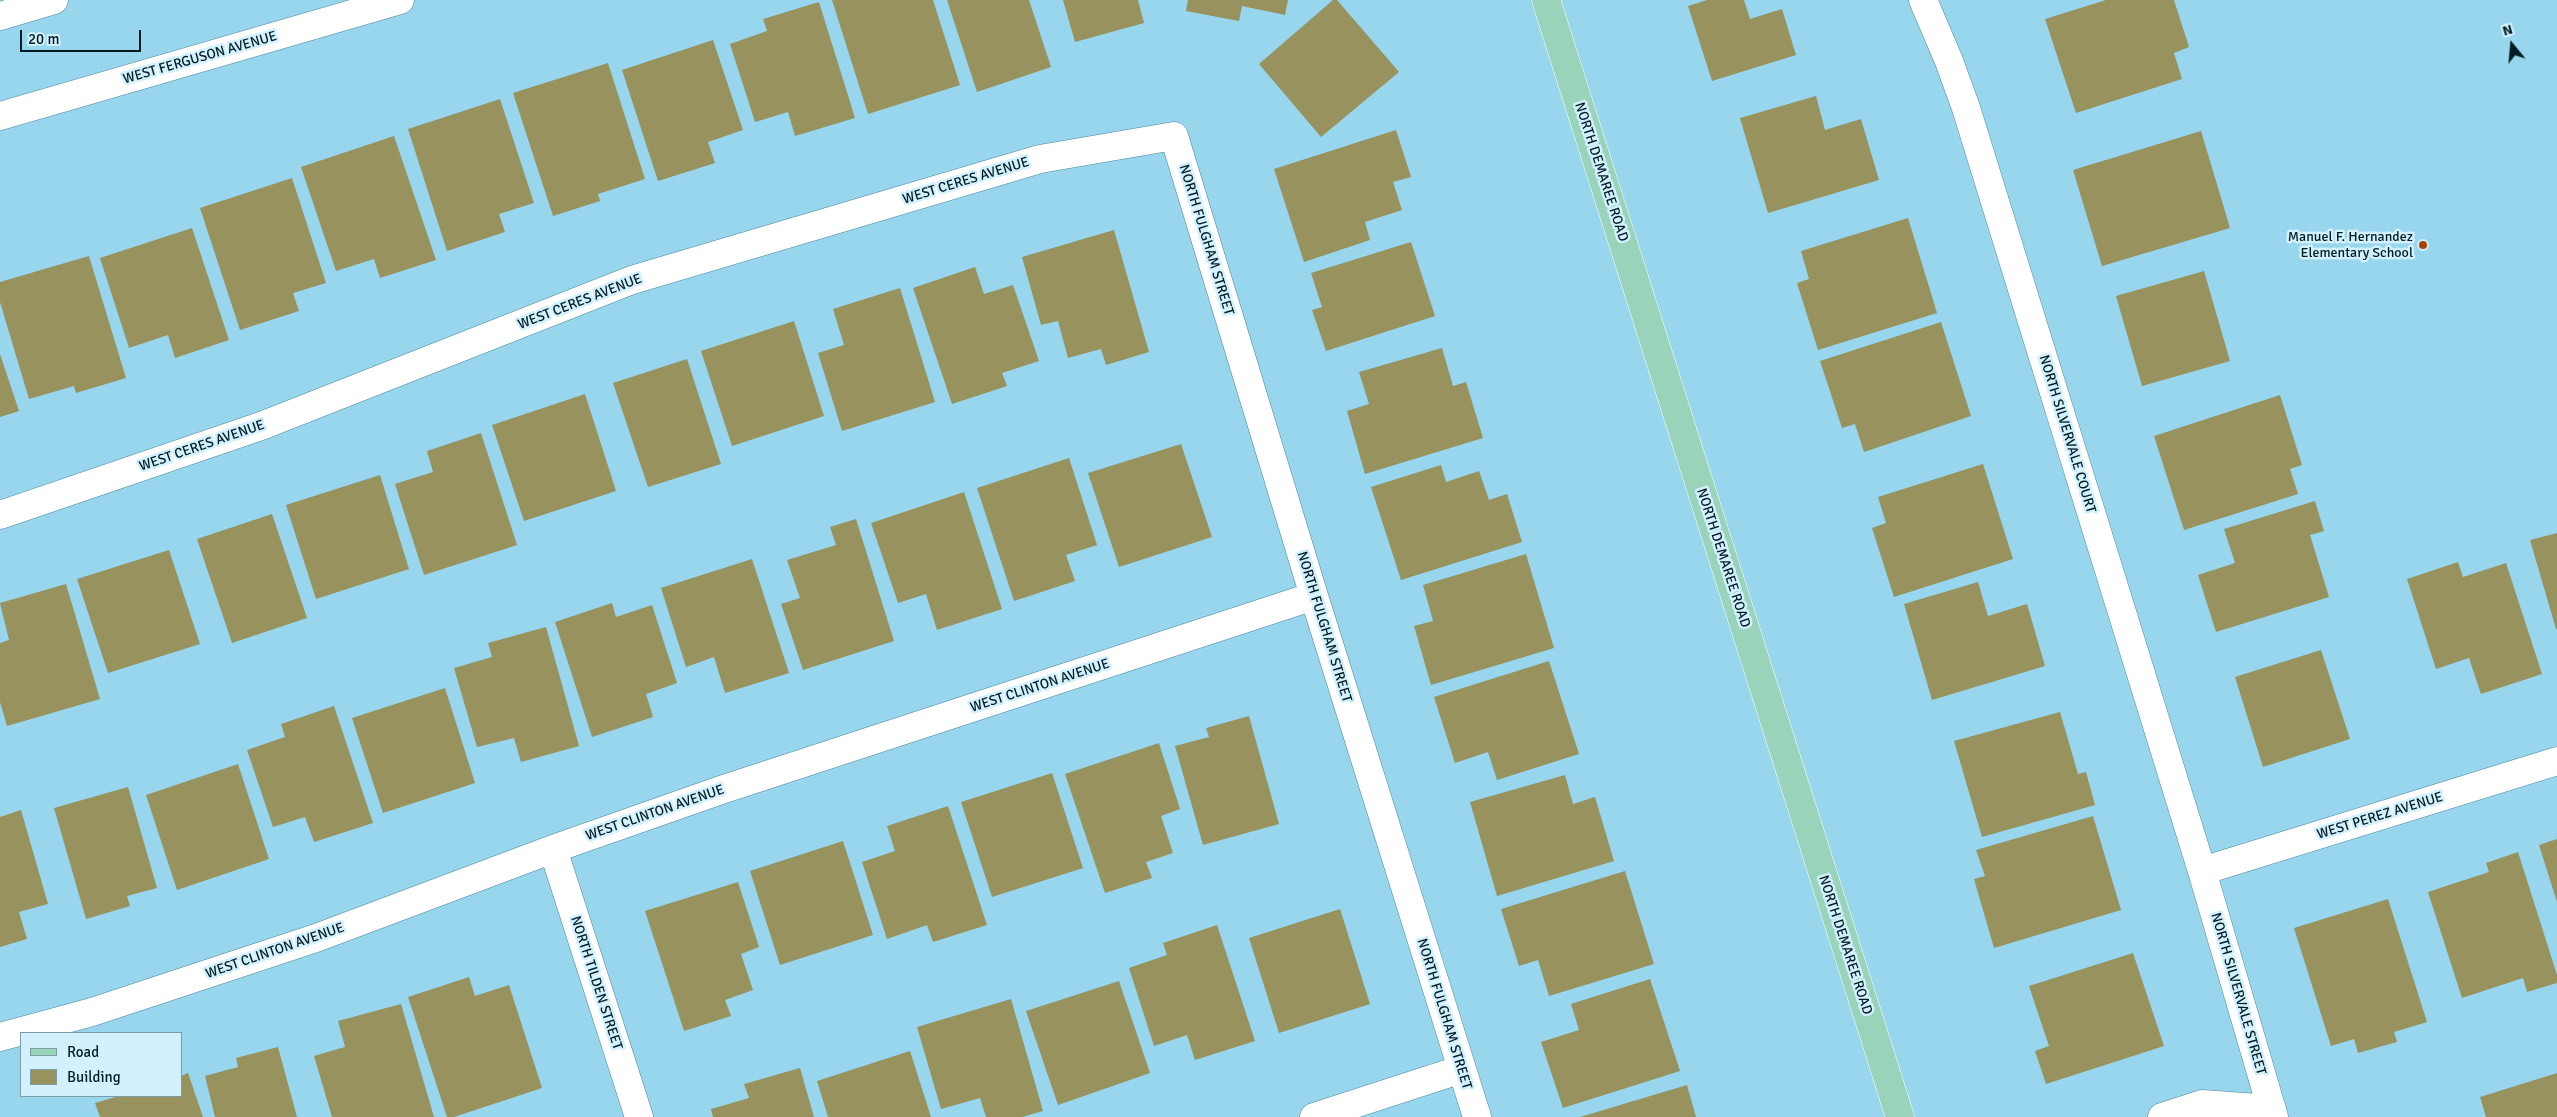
<!DOCTYPE html>
<html>
<head>
<meta charset="utf-8">
<style>
  body { margin:0 }
  #map { position:relative; width:2557px; height:1117px; overflow:hidden; background:#97d6ed; font-family:Signika,sans-serif }
  canvas { display:block }
  .legend { position:absolute; left:20px; top:1032px; width:162px; height:65px; box-sizing:border-box; background:#d3f1fd; border:1px solid #7f9ca6; margin:0; padding:6px 9px; list-style:none; font-size:15px; color:#021c24 }
  .legend li { display:flex; align-items:center; gap:10px; height:25px }
  .legend b { width:25px; border:1px solid #7f9ca6 }
  .north { position:absolute; left:2487px; top:20px; width:50px; height:50px; -webkit-text-stroke:4px #d3f1fd; paint-order:stroke; rotate:343deg; font-size:14px; font-weight:700; line-height:20px; text-align:center; color:#021c24 }
  .north::after { content:''; display:block; margin:auto; width:18px; height:22px; background:#021c24; clip-path:polygon(50% 0,100% 100%,50% 72%,0 100%) }
  .scale { position:absolute; left:20px; top:30px; width:121px; height:22px; box-sizing:border-box; border:2px solid #021c24; border-top:0; padding-left:6px; font-size:15px; line-height:18px; white-space:nowrap; color:#021c24; -webkit-text-stroke:4px #d3f1fd; paint-order:stroke }
</style>
</head>
<body>
<div id="map">
<canvas width="2557" height="1117"></canvas>
<ul class="legend">
<li><b style="height:6px;background:#98d3ba"></b>Road</li>
<li><b style="height:14px;background:#97925e"></b>Building</li>
</ul>
<div class="north">N</div>
<div class="scale">20 m</div>
</div>
<script>
const context = document.querySelector('canvas').getContext('2d');
context.lineJoin = 'round';
function fill(path, color) {
  context.fillStyle = color;
  context.fill(path, 'evenodd');
}
function stroke(path, color, width, dash) {
  context.strokeStyle = color;
  context.lineWidth = width;
  context.lineCap = dash ? 'butt' : 'round';
  context.setLineDash(dash || []);
  context.stroke(path);
}
function drawText(font, color, halo, rows, align = 'center') {
  context.font = font + ' Signika,sans-serif';
  context.lineWidth = 5;
  context.setLineDash([]);
  context.textBaseline = 'middle';
  context.strokeStyle = halo;
  context.fillStyle = color;
  for (const [text, x, y, turn = 0] of rows) {
    context.save();
    context.translate(x, y);
    context.rotate((+turn || 0) * Math.PI / 180);
    context.textAlign = isNaN(turn) ? turn : align;
    if (halo) context.strokeText(text, 0, 0);
    context.fillText(text, 0, 0);
    context.restore();
  }
}
fill(new Path2D(`
  M 832,0 L 933,0 L 960,85 L 868,114 Z
  M 947,0 L 1029,0 L 1051,67 L 977,92 Z
  M 1063,0 L 1138,0 L 1144,23 L 1075,42 Z
  M 1188,0 L 1288,0 L 1285,15 L 1242,6 L 1239,21 L 1186,11 Z
  M 1333,0 L 1337,0 L 1399,72 L 1321,137 L 1259,64 Z
  M 1707,0 L 1744,0 L 1750,19 L 1782,9 L 1796,55 L 1712,81 L 1688,6 Z
  M 2106,0 L 2174,0 L 2189,47 L 2174,53 L 2182,79 L 2076,113 L 2045,19 Z
  M 819,2 L 855,118 L 795,136 L 788,112 L 755,122 L 730,44 L 767,31 L 763,19 Z
  M 713,40 L 743,130 L 708,142 L 715,163 L 658,181 L 622,70 Z
  M 608,63 L 645,179 L 598,194 L 600,201 L 553,216 L 513,93 Z
  M 1816,96 L 1825,130 L 1861,119 L 1879,180 L 1768,213 L 1740,118 Z
  M 500,99 L 534,203 L 499,214 L 505,232 L 447,251 L 408,129 Z
  M 1396,130 L 1411,177 L 1393,182 L 1402,210 L 1365,222 L 1370,240 L 1304,262 L 1274,169 Z
  M 2201,131 L 2230,228 L 2102,266 L 2073,170 Z
  M 394,136 L 436,260 L 380,278 L 374,259 L 336,271 L 301,167 Z
  M 292,178 L 326,283 L 293,293 L 299,311 L 240,330 L 200,208 Z
  M 1908,218 L 1937,313 L 1818,350 L 1797,283 L 1809,279 L 1801,251 Z
  M 192,228 L 229,340 L 175,358 L 168,335 L 129,348 L 100,258 Z
  M 1114,230 L 1149,352 L 1106,365 L 1101,349 L 1068,358 L 1058,321 L 1041,325 L 1022,257 Z
  M 1411,242 L 1435,316 L 1326,351 L 1312,310 L 1322,307 L 1311,273 Z
  M 89,256 L 126,378 L 76,393 L 74,386 L 29,399 L 0,302 L 0,282 Z
  M 975,267 L 984,294 L 1013,285 L 1039,361 L 1002,373 L 1007,386 L 952,404 L 913,288 Z
  M 2204,271 L 2230,361 L 2142,386 L 2116,296 Z
  M 900,288 L 935,402 L 842,431 L 818,353 L 844,345 L 833,309 Z
  M 794,321 L 824,416 L 732,446 L 701,351 Z
  M 1941,322 L 1971,416 L 1864,452 L 1855,424 L 1842,428 L 1820,361 Z
  M 1442,348 L 1453,386 L 1466,382 L 1483,438 L 1365,474 L 1347,411 L 1369,404 L 1359,372 Z
  M 0,354 L 19,411 L 0,417 Z
  M 687,359 L 721,464 L 648,487 L 613,383 Z
  M 585,394 L 616,491 L 524,521 L 492,425 Z
  M 2280,395 L 2302,465 L 2290,469 L 2298,494 L 2184,530 L 2154,436 Z
  M 481,433 L 517,545 L 424,575 L 395,484 L 433,472 L 427,451 Z
  M 1181,444 L 1212,537 L 1119,567 L 1088,473 Z
  M 1069,458 L 1097,545 L 1066,555 L 1075,581 L 1014,601 L 977,488 Z
  M 1983,464 L 2013,559 L 1894,597 L 1872,528 L 1886,523 L 1878,497 Z
  M 1441,465 L 1446,482 L 1479,471 L 1489,500 L 1507,494 L 1522,542 L 1401,580 L 1371,487 Z
  M 380,475 L 409,569 L 316,599 L 286,505 Z
  M 964,492 L 1002,609 L 937,630 L 926,594 L 898,603 L 871,523 Z
  M 2315,501 L 2324,531 L 2310,535 L 2329,597 L 2216,632 L 2198,575 L 2235,563 L 2224,529 Z
  M 272,514 L 307,618 L 232,643 L 197,539 Z
  M 856,519 L 894,641 L 803,670 L 781,604 L 800,598 L 787,560 L 836,545 L 830,527 Z
  M 2557,533 L 2557,629 L 2556,629 L 2530,540 Z
  M 169,550 L 200,644 L 108,673 L 77,579 Z
  M 1526,554 L 1554,648 L 1431,685 L 1414,626 L 1433,621 L 1423,585 Z
  M 752,559 L 789,673 L 725,693 L 714,657 L 686,667 L 661,588 Z
  M 2458,562 L 2463,577 L 2506,563 L 2542,674 L 2481,694 L 2469,658 L 2436,669 L 2407,579 Z
  M 1978,582 L 1988,616 L 2027,604 L 2045,666 L 1932,700 L 1904,604 Z
  M 66,584 L 100,699 L 7,726 L 0,702 L 0,643 L 9,640 L 0,603 Z
  M 612,603 L 616,617 L 652,605 L 677,683 L 646,694 L 653,717 L 592,737 L 555,622 Z
  M 546,627 L 579,746 L 521,762 L 514,738 L 477,747 L 454,668 L 492,657 L 488,643 Z
  M 2321,650 L 2350,739 L 2263,767 L 2235,677 Z
  M 1549,661 L 1579,754 L 1497,780 L 1488,752 L 1455,763 L 1434,697 Z
  M 445,688 L 475,783 L 383,813 L 352,718 Z
  M 334,706 L 373,823 L 314,842 L 305,817 L 273,827 L 247,750 L 285,737 L 281,724 Z
  M 2060,712 L 2078,774 L 2086,772 L 2095,805 L 1982,837 L 1954,741 Z
  M 1249,716 L 1279,824 L 1203,845 L 1175,746 L 1209,737 L 1206,728 Z
  M 1159,743 L 1180,809 L 1161,816 L 1173,853 L 1146,862 L 1152,878 L 1105,893 L 1065,774 Z
  M 238,764 L 269,859 L 177,890 L 146,795 Z
  M 1052,773 L 1083,868 L 992,897 L 961,802 Z
  M 1565,775 L 1573,804 L 1595,797 L 1614,861 L 1497,896 L 1470,802 Z
  M 128,787 L 157,888 L 127,896 L 130,906 L 86,919 L 54,808 Z
  M 948,806 L 987,925 L 933,942 L 927,925 L 887,939 L 862,862 L 895,851 L 887,826 Z
  M 21,810 L 48,904 L 19,912 L 27,939 L 0,947 L 0,817 Z
  M 2093,816 L 2121,910 L 1994,948 L 1974,879 L 1985,876 L 1976,850 Z
  M 2557,839 L 2557,902 L 2539,845 Z
  M 843,841 L 873,935 L 780,965 L 750,871 Z
  M 2518,852 L 2557,975 L 2557,983 L 2527,992 L 2523,978 L 2462,998 L 2428,892 L 2489,872 L 2486,863 Z
  M 1625,871 L 1654,964 L 1549,996 L 1538,960 L 1519,966 L 1501,909 Z
  M 738,882 L 759,947 L 741,954 L 753,990 L 725,1000 L 731,1016 L 684,1031 L 645,911 Z
  M 2388,899 L 2427,1022 L 2394,1032 L 2397,1042 L 2358,1053 L 2354,1039 L 2331,1046 L 2294,928 Z
  M 1340,909 L 1370,1004 L 1279,1033 L 1249,938 Z
  M 1217,925 L 1255,1041 L 1195,1060 L 1187,1035 L 1154,1046 L 1129,968 L 1167,955 L 1163,943 Z
  M 2133,953 L 2164,1046 L 2046,1084 L 2035,1051 L 2049,1046 L 2029,986 Z
  M 469,977 L 475,996 L 509,985 L 542,1088 L 454,1117 L 447,1117 L 408,997 Z
  M 1650,979 L 1680,1071 L 1563,1108 L 1541,1042 L 1579,1030 L 1571,1004 Z
  M 1119,981 L 1150,1073 L 1058,1105 L 1026,1011 Z
  M 1011,999 L 1043,1111 L 1022,1117 L 986,1117 L 980,1098 L 941,1109 L 917,1027 Z
  M 401,1004 L 434,1117 L 332,1117 L 314,1056 L 345,1047 L 338,1021 Z
  M 278,1047 L 297,1117 L 215,1117 L 205,1076 L 238,1067 L 236,1058 Z
  M 910,1051 L 931,1117 L 828,1117 L 817,1081 Z
  M 800,1068 L 814,1117 L 713,1117 L 711,1109 L 749,1098 L 744,1084 Z
  M 188,1073 L 203,1117 L 100,1117 L 95,1103 L 119,1096 L 181,1096 L 181,1076 Z
  M 2557,1073 L 2557,1117 L 2486,1117 L 2480,1097 Z
  M 1687,1085 L 1696,1117 L 1580,1117 Z`), '#97925e');
const minor = new Path2D(`
  M 1923,0 L 1949,61 L 1966,108 L 2202,871 L 2274,1117
  M 0,16 L 54,0
  M 0,116 L 400,0
  M 0,515 L 261,426 L 632,280 L 1040,159 L 1174,136 L 1314,596 L 1477,1117
  M 553,849 L 639,1117
  M 2202,871 L 2557,761
  M 0,1037 L 92,1012 L 316,938 L 553,849 L 721,790 L 1314,596
  M 1314,1117 L 1462,1069
  M 2162,1117 L 2202,1104 L 2272,1109`);
const major = new Path2D(`
  M 1546,0 L 1900,1117`);
stroke(minor, '#49879d', 29);
stroke(major, '#fff', 29);
stroke(minor, '#fff', 28);
stroke(major, '#98d3ba', 28);
for (const [x, y, r, color] of [
  [2423,245,5,"#a5410a"]
]) {
  const dot = new Path2D();
  dot.arc(x, y, r, 0, 2 * Math.PI);
  context.fillStyle = color;
  context.fill(dot);
  stroke(dot, '#d3f1fd', 2);
}
drawText('14px', '#021c24', '#d3f1fd', [
  ["WEST FERGUSON AVENUE",200,58,-16],
  ["NORTH DEMAREE ROAD",1601,172,72],
  ["WEST CERES AVENUE",966,181,-17],
  ["NORTH FULGHAM STREET",1206,240,73],
  ["WEST CERES AVENUE",580,302,-21],
  ["NORTH SILVERVALE COURT",2067,434,73],
  ["WEST CERES AVENUE",202,446,-19],
  ["NORTH DEMAREE ROAD",1723,558,72],
  ["NORTH FULGHAM STREET",1324,627,73],
  ["WEST CLINTON AVENUE",1040,686,-18],
  ["WEST CLINTON AVENUE",655,813,-19],
  ["WEST PEREZ AVENUE",2380,816,-17],
  ["NORTH DEMAREE ROAD",1845,945,72],
  ["WEST CLINTON AVENUE",275,951,-19],
  ["NORTH TILDEN STREET",596,983,72],
  ["NORTH SILVERVALE STREET",2238,994,74],
  ["NORTH FULGHAM STREET",1444,1014,73]
]);
drawText('14px', '#021c24', '#d3f1fd', [
  ["Manuel F. Hernandez",2413,237],
  ["Elementary School",2413,253]
], 'right');
</script>
</body>
</html>
